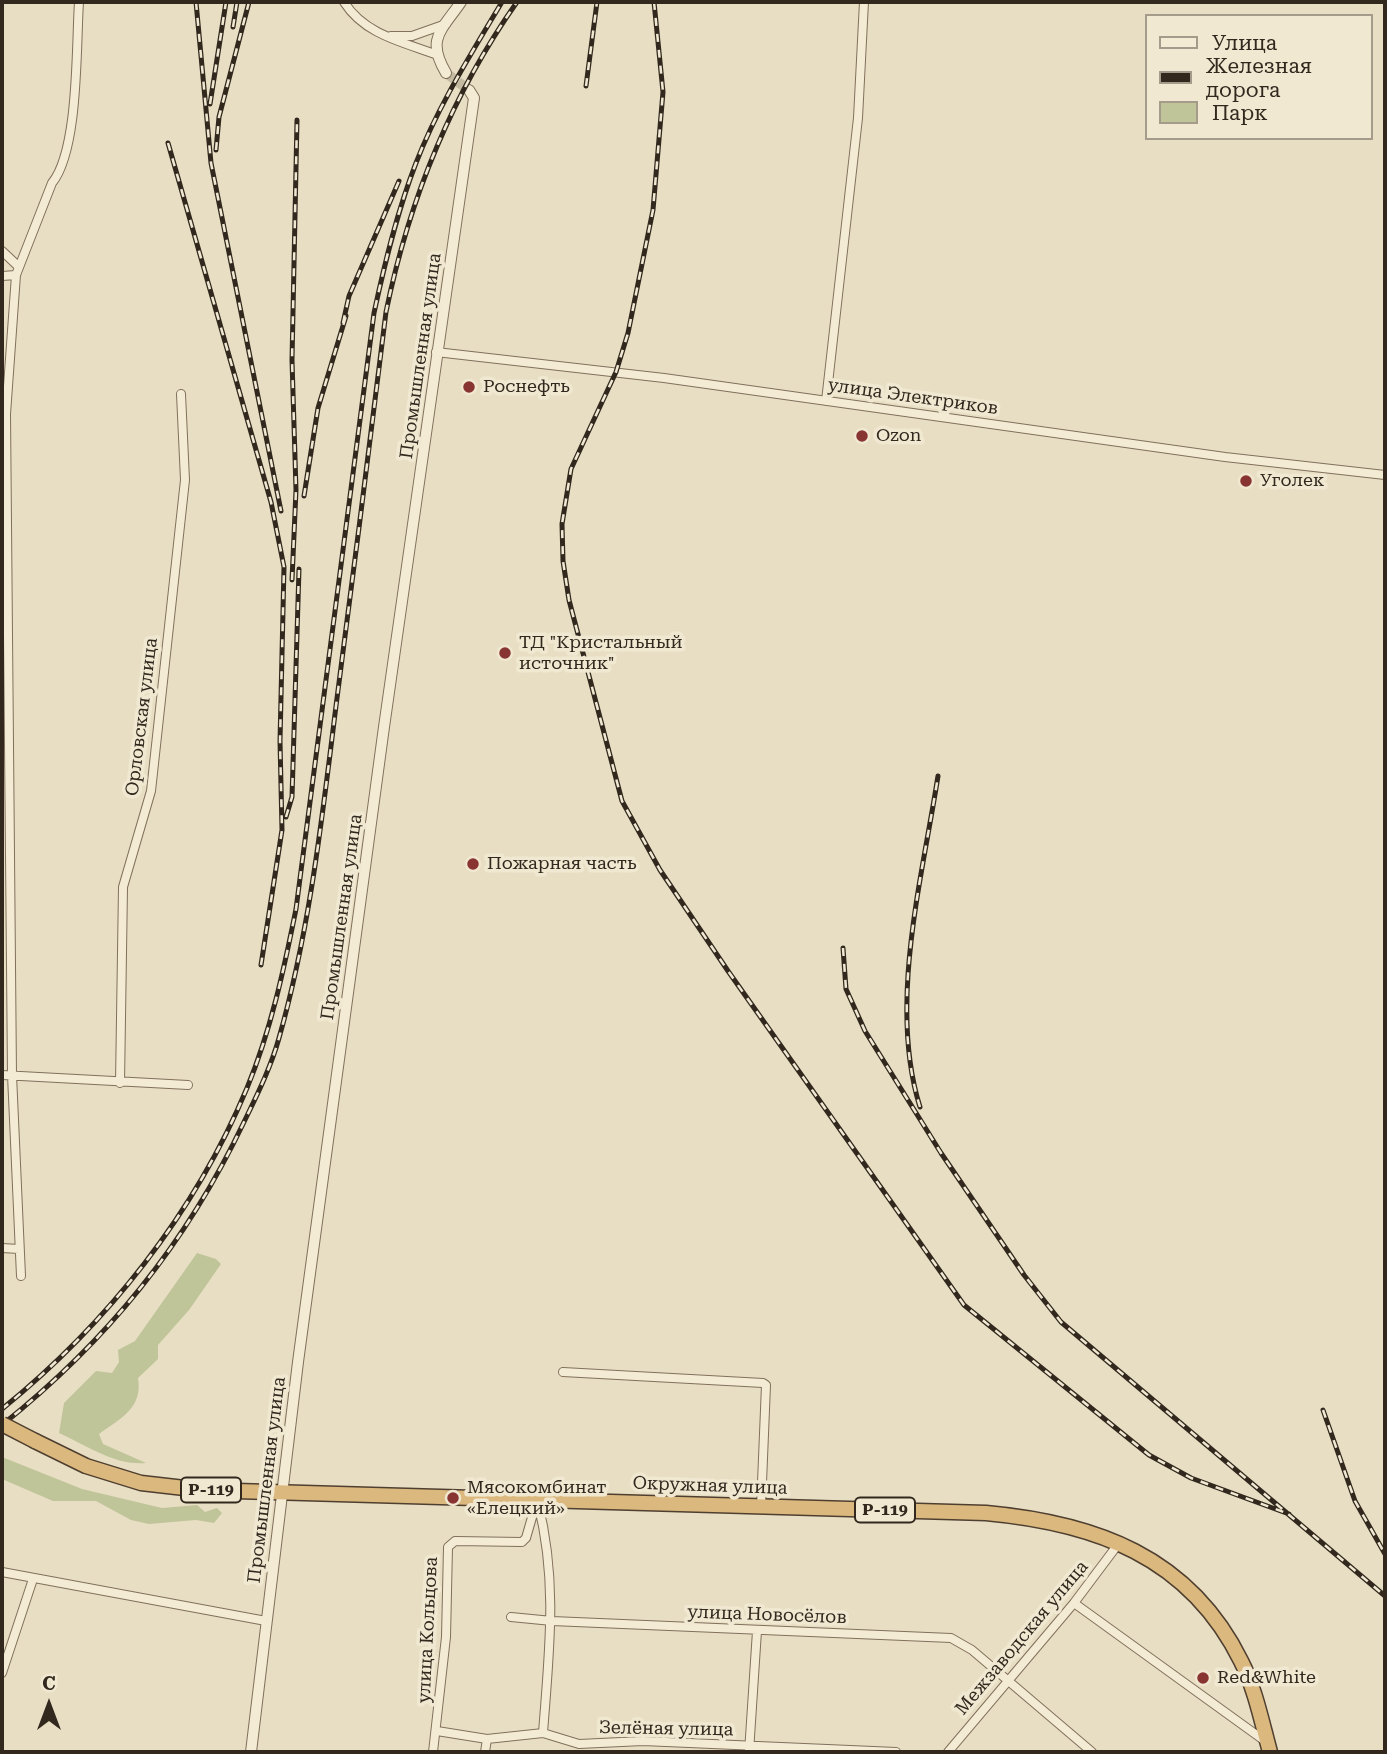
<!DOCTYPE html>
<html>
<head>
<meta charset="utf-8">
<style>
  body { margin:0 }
  #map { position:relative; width:1387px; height:1754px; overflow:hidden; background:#e8dec3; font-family:"Roboto Serif",serif }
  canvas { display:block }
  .frame { position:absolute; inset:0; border:4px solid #32281e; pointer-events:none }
  .legend { position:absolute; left:1145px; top:14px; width:228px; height:126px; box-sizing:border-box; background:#f1e8d2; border:2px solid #a59b8a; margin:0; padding:9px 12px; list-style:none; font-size:21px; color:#32281e }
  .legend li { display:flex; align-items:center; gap:14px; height:35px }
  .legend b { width:35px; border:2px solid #a59b8a }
  .north { position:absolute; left:14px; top:1670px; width:70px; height:70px; -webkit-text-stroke:5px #f1e8d2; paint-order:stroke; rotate:0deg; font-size:19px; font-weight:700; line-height:28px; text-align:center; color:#32281e }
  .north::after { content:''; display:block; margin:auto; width:24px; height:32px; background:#32281e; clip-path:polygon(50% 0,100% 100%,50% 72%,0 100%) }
</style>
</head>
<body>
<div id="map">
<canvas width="1387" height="1754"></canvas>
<div class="frame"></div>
<ul class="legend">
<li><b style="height:9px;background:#f4ebd5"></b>Улица</li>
<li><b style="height:9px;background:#32281e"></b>Железная дорога</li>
<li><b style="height:19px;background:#bfc599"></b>Парк</li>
</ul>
<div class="north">С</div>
</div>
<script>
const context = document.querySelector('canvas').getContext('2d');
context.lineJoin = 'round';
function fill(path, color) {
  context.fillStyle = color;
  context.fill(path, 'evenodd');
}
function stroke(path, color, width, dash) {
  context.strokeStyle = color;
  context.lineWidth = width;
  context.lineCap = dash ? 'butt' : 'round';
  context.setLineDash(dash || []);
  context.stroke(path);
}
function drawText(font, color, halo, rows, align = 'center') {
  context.font = font + ' "Roboto Serif",serif';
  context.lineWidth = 7;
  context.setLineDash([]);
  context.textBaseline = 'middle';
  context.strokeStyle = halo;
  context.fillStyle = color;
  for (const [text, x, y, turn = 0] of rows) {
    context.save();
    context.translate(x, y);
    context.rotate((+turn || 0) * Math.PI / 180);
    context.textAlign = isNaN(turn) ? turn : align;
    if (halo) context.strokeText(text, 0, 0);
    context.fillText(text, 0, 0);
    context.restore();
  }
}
fill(new Path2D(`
  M 197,1253 L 216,1259 L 221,1264 L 189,1310 L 158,1345 L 158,1359 L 138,1378 C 143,1408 121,1418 99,1434 L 103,1444 L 146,1463 C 115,1466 86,1445 59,1433 L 64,1403 L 96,1371 L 112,1373 L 119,1362 L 118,1350 L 135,1341 Z
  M 2,1457 L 82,1489 L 162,1508 L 197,1505 L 205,1512 L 217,1508 L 222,1513 L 214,1523 L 196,1520 L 149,1524 L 131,1520 L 96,1501 L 53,1501 L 2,1479 Z`), '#bfc599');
stroke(new Path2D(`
  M 446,73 L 469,90`), '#c4baa2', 10, [10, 5]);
const minor = new Path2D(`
  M 344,2 C 364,34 402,42 435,54
  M 391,36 L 412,36 L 446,24
  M 2,251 L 19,267
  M 2,276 L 16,275
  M 436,352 L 664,378 L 1225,457 L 1385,475
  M 826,401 L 858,118 L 864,2
  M 2,1075 L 188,1085
  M 120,1083 L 123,887 L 151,791 L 185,480 L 181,394
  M 2,1248 L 19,1249
  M 21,1276 L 12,1075 L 6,414 L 16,275 L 52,183 C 79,150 76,46 79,2
  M 563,1372 L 763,1383 L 766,1385 L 761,1507
  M 538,1503 C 558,1583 549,1652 543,1733
  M 2,1572 L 266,1621
  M 1074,1603 L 1265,1741
  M 511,1617 L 552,1621 L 951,1638 L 972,1650 L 1092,1752
  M 2,1673 L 33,1579
  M 437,1731 L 487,1739 L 543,1733 L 579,1744 L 643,1741 L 896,1752
  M 433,1752 L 446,1637 L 448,1547 L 455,1541 L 522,1542 L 526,1538 L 537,1500
  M 485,1752 L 487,1739
  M 749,1752 L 757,1631
  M 948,1752 L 1074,1603 L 1119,1543`);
const tertiary = new Path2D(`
  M 446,73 C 426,39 441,31 461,2
  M 251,1752 L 298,1362 L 384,727 L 474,98 L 469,90`);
const trunk = new Path2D(`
  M 35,1441 L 86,1466 L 141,1483 L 202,1490 L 986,1513 C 1095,1523 1189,1556 1241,1661 C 1255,1688 1262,1723 1270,1752`);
stroke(minor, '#80705c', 10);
stroke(tertiary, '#80705c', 12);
stroke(trunk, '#4f3f30', 17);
stroke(minor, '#f4ebd5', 8);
stroke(tertiary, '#f4ebd5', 10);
stroke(trunk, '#dbb87e', 14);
const rail = new Path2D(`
  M 196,2 L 211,163 L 281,511
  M 654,2 L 663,92 L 653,210 L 628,333 L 616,372 L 571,469 L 562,524 L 563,561 L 569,600 L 622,801 L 660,870 L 728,971 L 964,1305 L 1149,1455 L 1191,1478 L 1289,1514
  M 233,27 L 237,2
  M 586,86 L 597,2
  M 210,104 L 226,2
  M 168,143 L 271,502 L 284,567 L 280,741 L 282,830 L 261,965
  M 216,150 L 219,117 L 249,2
  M 343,323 L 349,296 L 399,181
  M 304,496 L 318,408 L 346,316
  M 292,580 L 296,490 L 292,360 L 297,120
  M 286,817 L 292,797 L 299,569
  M 843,948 L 846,989 L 865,1031 L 941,1153 L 1024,1275 L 1061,1322 L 1385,1596
  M 920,1107 C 888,1005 922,879 938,776
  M 2,1409 C 107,1324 195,1213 247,1088 C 271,1030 284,969 296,909 L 374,313 C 385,262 397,212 416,163 C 438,106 471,54 502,2
  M 1323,1410 L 1355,1501 L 1385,1554
  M 2,1425 C 107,1341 186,1244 244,1122 C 257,1095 271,1067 279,1038 C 310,929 322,818 336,706 C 353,575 370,443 386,312 C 409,200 451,96 517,2`);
stroke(rail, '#32281e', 5);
stroke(rail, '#f1e8d2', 2.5, [8]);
const trunkBridge = new Path2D(`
  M 2,1424 L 35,1441`);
stroke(trunkBridge, '#4f3f30', 17, []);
stroke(trunkBridge, '#dbb87e', 14);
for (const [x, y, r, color] of [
  [469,387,7,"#883433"],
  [862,436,7,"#883433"],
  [1246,481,7,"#883433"],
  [505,653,7,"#883433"],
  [473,864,7,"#883433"],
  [453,1498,7,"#883433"],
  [1203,1678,7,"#883433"]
]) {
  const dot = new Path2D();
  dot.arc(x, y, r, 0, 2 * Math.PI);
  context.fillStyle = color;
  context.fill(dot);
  stroke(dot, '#f1e8d2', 2.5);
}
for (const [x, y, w] of [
  [211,1490,60],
  [885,1510,60]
]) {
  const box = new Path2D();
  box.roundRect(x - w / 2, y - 12.5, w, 25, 5);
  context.fillStyle = '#f1e8d2';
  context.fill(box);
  stroke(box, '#32281e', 2);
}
drawText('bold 16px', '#32281e', null, [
  ["Р-119",211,1490],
  ["Р-119",885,1510]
]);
drawText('18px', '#32281e', '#f1e8d2', [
  ["Промышленная улица",421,356,-82],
  ["улица Электриков",913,397,8],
  ["Орловская улица",142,717,-83],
  ["Промышленная улица",342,917,-82],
  ["Промышленная улица",267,1480,-83],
  ["Окружная улица",710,1486,2],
  ["улица Новосёлов",767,1615,2],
  ["улица Кольцова",428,1630,-87],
  ["Межзаводская улица",1022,1638,-50],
  ["Зелёная улица",666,1729,1]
]);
drawText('18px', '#32281e', '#f1e8d2', [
  ["Роснефть",483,387],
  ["Ozon",876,436],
  ["Уголек",1260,481],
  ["ТД \"Кристальный",519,643],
  ["источник\"",519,664],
  ["Пожарная часть",487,864],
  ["Мясокомбинат",467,1488],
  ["«Елецкий»",467,1509],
  ["Red&White",1217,1678]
], 'left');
</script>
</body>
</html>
